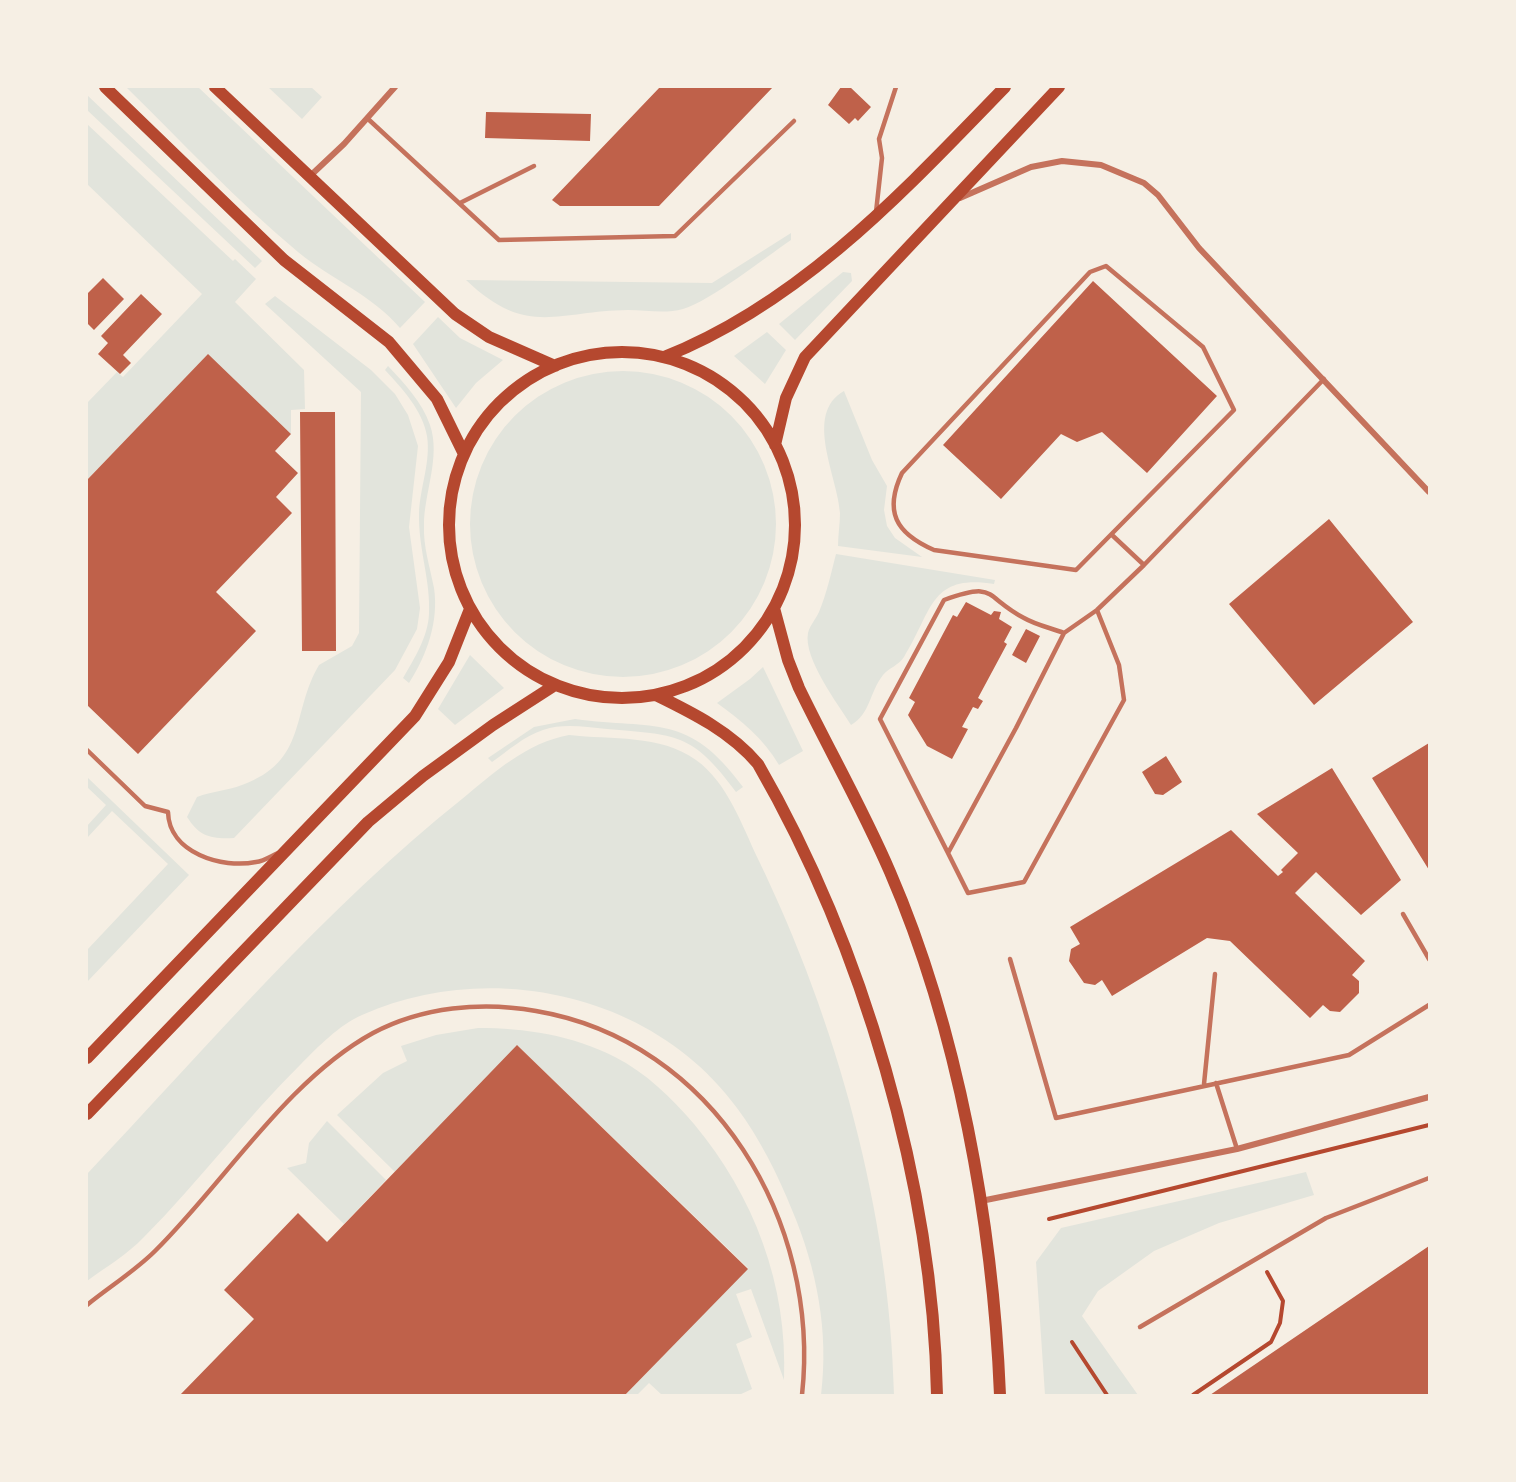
<!DOCTYPE html>
<html>
<head>
<meta charset="utf-8">
<style>
  body { margin:0 }
  #map { position:relative; width:1516px; height:1482px; overflow:hidden; background:#f6efe4; font-family:"IBM Plex Serif",serif }
  canvas { display:block }
  .frame { position:absolute; inset:0; border:88px solid #f6efe4; pointer-events:none }
</style>
</head>
<body>
<div id="map">
<canvas width="1516" height="1482"></canvas>
<div class="frame"></div>
</div>
<script>
const context = document.querySelector('canvas').getContext('2d');
context.lineJoin = 'round';
function fill(path, color) {
  context.fillStyle = color;
  context.fill(path, 'evenodd');
}
function stroke(path, color, width, dash) {
  context.strokeStyle = color;
  context.lineWidth = width;
  context.lineCap = dash ? 'butt' : 'round';
  context.setLineDash(dash || []);
  context.stroke(path);
}
fill(new Path2D(`
  M 126,87 L 198,87 L 425,302 L 400,328 C 372,295 331,279 298,252 C 237,201 182,142 126,87 Z
  M 268,87 L 311,87 L 322,97 L 302,119 Z
  M 87,95 L 262,261 L 255,268 L 87,110 Z
  M 87,124 L 233,261 L 235,259 L 256,279 L 235,302 L 304,370 L 305,409 L 291,410 L 291,434 L 208,355 L 87,480 L 87,403 L 117,372 L 123,377 L 202,294 L 87,184 Z
  M 791,233 L 791,240 C 763,259 712,300 683,309 C 665,314 646,310 628,310 C 556,311 527,338 466,280 L 712,283 Z
  M 843,272 L 851,273 L 852,281 L 795,340 L 779,324 Z
  M 275,296 L 371,370 L 395,394 L 408,415 L 418,446 L 409,527 L 420,608 L 417,629 L 395,670 L 234,838 C 211,839 200,837 187,817 L 197,797 C 212,791 227,791 242,785 C 308,761 291,712 319,665 L 352,646 L 359,633 L 361,392 L 265,304 Z
  M 438,317 L 460,338 L 503,360 L 476,383 L 456,408 L 413,344 Z
  M 767,332 L 786,350 L 765,384 L 734,356 Z
  M 388,366 C 405,384 422,402 430,425 C 441,457 424,493 424,525 C 423,546 430,567 434,588 C 439,621 427,655 409,683 L 403,678 C 414,659 428,637 429,614 C 431,581 418,548 419,513 C 420,487 431,462 427,436 C 423,411 402,388 385,370 Z
  M470 524a153 153 0 1 1 306 0a153 153 0 1 1-306 0Z
  M 844,391 L 872,460 L 887,486 L 884,510 L 887,526 L 895,538 L 922,557 L 838,546 C 838,535 840,524 840,513 C 838,477 803,414 844,391 Z
  M 836,554 L 995,580 L 994,584 C 929,574 933,611 904,657 C 899,665 889,668 883,675 C 869,693 871,713 851,725 C 838,704 803,658 808,633 C 810,625 816,619 819,612 C 827,593 831,573 836,554 Z
  M 470,655 L 504,688 L 455,725 L 438,709 Z
  M 763,667 L 803,751 L 779,765 C 763,738 742,721 717,703 L 750,679 Z
  M 575,719 C 656,730 688,712 743,787 L 736,792 C 692,732 676,735 607,729 C 584,727 564,723 543,730 C 524,736 508,751 492,762 L 488,758 L 534,727 Z
  M 569,735 C 612,740 660,734 696,760 C 727,782 742,825 758,859 C 837,1022 890,1213 894,1395 L 821,1395 C 829,1332 817,1269 792,1210 C 778,1175 760,1139 737,1108 C 654,993 488,958 362,1015 C 339,1025 318,1047 301,1064 C 246,1118 199,1182 144,1237 C 128,1254 106,1267 87,1281 L 87,1174 C 207,1047 325,908 462,799 C 495,772 526,743 569,735 Z
  M 87,777 L 189,875 L 87,982 L 87,950 L 168,864 L 112,811 L 87,838 L 87,826 L 106,805 L 87,787 Z
  M 478,1028 C 525,1028 572,1035 615,1057 C 646,1073 671,1097 694,1124 C 754,1196 788,1285 784,1380 L 751,1289 L 736,1294 L 752,1337 L 736,1344 L 752,1389 L 739,1395 L 662,1395 L 649,1383 L 637,1395 L 626,1394 L 748,1268 L 518,1046 L 395,1172 L 337,1115 L 383,1073 L 407,1061 L 401,1046 L 436,1035 Z
  M 327,1121 L 386,1180 L 344,1224 L 287,1168 L 306,1163 L 309,1143 Z
  M 1306,1172 L 1314,1195 L 1219,1223 L 1154,1251 L 1098,1291 L 1082,1316 L 1138,1395 L 1045,1395 L 1036,1262 L 1061,1228 Z`), '#e2e4dc');
fill(new Path2D(`
  M 660,87 L 773,87 L 659,206 L 560,206 L 552,200 Z
  M 841,87 L 850,87 L 871,107 L 858,121 L 855,118 L 849,124 L 828,105 Z
  M 486,112 L 591,114 L 590,141 L 485,138 Z
  M 103,278 L 124,299 L 94,330 L 87,323 L 87,294 Z
  M 1093,281 L 1217,396 L 1147,473 L 1102,432 L 1077,442 L 1061,434 L 1001,499 L 943,445 Z
  M 141,294 L 162,314 L 123,355 L 131,363 L 120,374 L 98,354 L 108,343 L 101,336 Z
  M 208,354 L 291,434 L 275,451 L 298,473 L 276,497 L 292,513 L 216,592 L 256,631 L 138,754 L 87,705 L 87,480 Z
  M 300,412 L 335,412 L 336,651 L 302,651 Z
  M 1329,519 L 1413,622 L 1314,705 L 1229,604 Z
  M 966,602 L 991,615 L 994,611 L 1001,612 L 999,619 L 1012,627 L 1004,642 L 1007,644 L 978,698 L 983,701 L 978,709 L 973,707 L 962,727 L 968,729 L 952,759 L 927,746 L 908,715 L 915,702 L 909,698 L 953,615 L 957,617 Z
  M 1026,629 L 1040,636 L 1026,663 L 1012,655 Z
  M 1429,743 L 1429,870 L 1372,778 Z
  M 1166,756 L 1182,782 L 1163,795 L 1155,794 L 1142,772 Z
  M 1332,768 L 1401,880 L 1361,915 L 1316,872 L 1295,893 L 1365,961 L 1352,975 L 1359,981 L 1359,993 L 1340,1012 L 1330,1011 L 1323,1005 L 1310,1018 L 1230,941 L 1207,938 L 1112,996 L 1102,980 L 1095,985 L 1084,983 L 1069,961 L 1071,949 L 1080,944 L 1070,927 L 1231,830 L 1278,876 L 1283,872 L 1281,870 L 1298,853 L 1257,814 Z
  M 517,1045 L 748,1269 L 625,1395 L 180,1395 L 254,1319 L 224,1290 L 298,1213 L 327,1242 Z
  M 1429,1246 L 1429,1395 L 1210,1395 Z`), '#bf614a');
stroke(new Path2D(`
  M 1049,1219 L 1429,1125
  M 1072,1342 L 1107,1395
  M 1193,1395 L 1271,1342 L 1280,1323 L 1283,1301 L 1267,1272`), '#b5482f', 4);
stroke(new Path2D(`
  M 367,118 L 499,240 L 675,236 L 794,121
  M 460,203 L 534,166
  M 876,212 L 882,158 L 879,139 L 896,87
  M 1106,266 L 1203,347 L 1234,410 L 1076,570 L 934,550 C 895,533 884,511 902,473 L 1090,272 Z
  M 1112,535 L 1144,565
  M 1097,610 L 1119,665 L 1124,700 L 1024,882 L 968,893 L 948,853 L 1016,728 L 1064,633 L 1097,610 L 1144,565 L 1324,379
  M 87,750 L 145,806 L 168,812 C 169,853 222,869 256,862 C 264,861 271,856 278,853
  M 948,853 L 880,719 L 944,600 C 997,581 983,596 1024,618 C 1036,625 1051,628 1064,633
  M 1403,914 L 1429,959
  M 1010,959 L 1056,1118 L 1349,1055 L 1429,1005
  M 1216,1083 L 1237,1149
  M 1204,1084 L 1215,974
  M 87,1305 C 109,1287 135,1271 155,1251 C 224,1183 287,1080 373,1033 C 422,1007 482,1001 536,1011 C 714,1041 821,1222 802,1395
  M 1140,1327 L 1326,1218 L 1429,1178`), '#c5725c', 4.5);
stroke(new Path2D(`
  M 309,177 L 344,144 L 395,87
  M 960,198 L 1031,167 L 1062,161 L 1101,165 L 1144,183 L 1158,195 L 1199,248 L 1429,492
  M 981,1201 L 1237,1149 L 1429,1097`), '#c5725c', 6);
stroke(new Path2D(`
  M 105,87 L 284,260 L 389,342 L 437,399 L 464,454
  M 215,87 L 455,314 L 489,337 L 555,366
  M449 525a173 173 0 1 1 346 0a173 173 0 1 1-346 0Z
  M 664,357 C 801,303 904,191 1005,87
  M 775,445 L 786,398 L 805,357 L 1059,87
  M 774,608 L 788,660 L 799,688 C 829,750 863,809 890,872 C 958,1029 993,1224 1000,1395
  M 656,695 C 693,713 731,732 758,764 C 863,946 933,1184 937,1395
  M 87,1058 L 415,716 L 449,662 L 470,609
  M 87,1114 L 368,822 L 423,776 L 493,725 L 555,685`), '#b5482f', 12);
</script>
</body>
</html>
